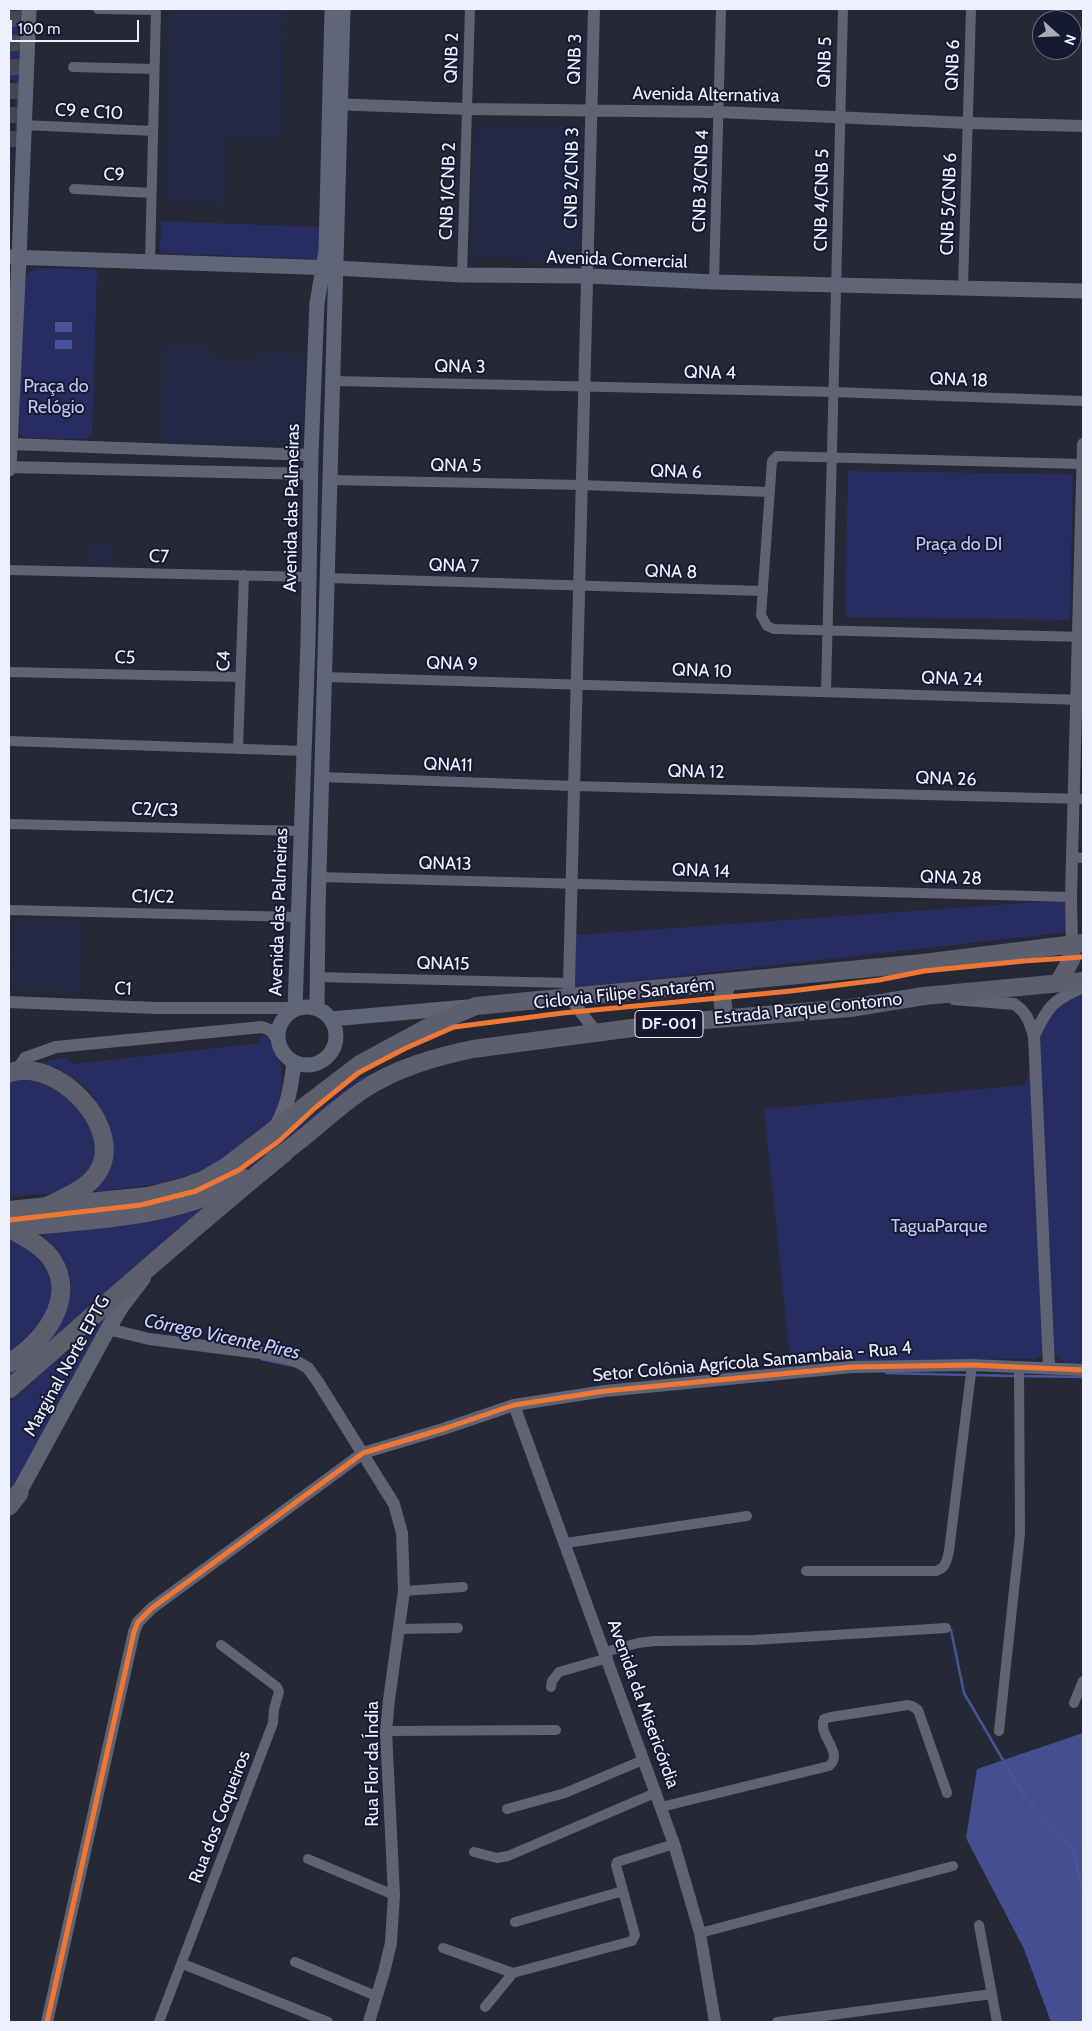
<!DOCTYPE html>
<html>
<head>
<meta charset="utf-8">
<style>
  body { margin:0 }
  #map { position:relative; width:1092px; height:2031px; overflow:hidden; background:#252835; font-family:Cabin,sans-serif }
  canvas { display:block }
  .frame { position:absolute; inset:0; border:10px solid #edf0fd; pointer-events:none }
  .north { position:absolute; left:1032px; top:10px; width:50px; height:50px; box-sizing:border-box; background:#161a31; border:1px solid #6c7083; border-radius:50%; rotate:110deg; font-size:14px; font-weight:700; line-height:20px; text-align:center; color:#edf0fd }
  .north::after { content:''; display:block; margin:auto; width:18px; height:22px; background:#a7aab7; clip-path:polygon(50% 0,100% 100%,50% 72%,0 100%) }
  .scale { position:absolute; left:10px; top:20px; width:129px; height:22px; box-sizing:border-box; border:2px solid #edf0fd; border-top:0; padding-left:6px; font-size:15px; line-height:18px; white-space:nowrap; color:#edf0fd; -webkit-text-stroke:4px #161a31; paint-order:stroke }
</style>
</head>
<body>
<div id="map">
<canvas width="1092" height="2031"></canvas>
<div class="frame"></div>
<div class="north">N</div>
<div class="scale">100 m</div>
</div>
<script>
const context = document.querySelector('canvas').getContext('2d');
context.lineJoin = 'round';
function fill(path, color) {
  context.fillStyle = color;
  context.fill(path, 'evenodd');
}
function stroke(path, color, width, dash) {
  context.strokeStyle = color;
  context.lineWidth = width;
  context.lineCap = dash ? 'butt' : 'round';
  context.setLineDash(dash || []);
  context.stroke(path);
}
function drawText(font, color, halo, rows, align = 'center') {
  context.font = font + ' Cabin,sans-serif';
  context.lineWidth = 4;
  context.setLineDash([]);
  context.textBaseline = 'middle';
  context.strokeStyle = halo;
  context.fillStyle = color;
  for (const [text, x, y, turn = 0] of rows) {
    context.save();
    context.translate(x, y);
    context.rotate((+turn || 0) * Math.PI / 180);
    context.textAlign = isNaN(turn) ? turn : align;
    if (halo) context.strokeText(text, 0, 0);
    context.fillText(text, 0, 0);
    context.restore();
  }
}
fill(new Path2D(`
  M 170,9 L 285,9 L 282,140 L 225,139 L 226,205 L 165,202 Z
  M 476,124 L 582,126 L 578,262 L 472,259 Z
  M 163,345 L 213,346 L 215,359 L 257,361 L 257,352 L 305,354 L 303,447 L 161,444 Z
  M 90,545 L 114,545 L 114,565 L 90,565 Z
  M 14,922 L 83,923 L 80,991 L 12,990 Z`), '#232945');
fill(new Path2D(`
  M 10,9 L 21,9 L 17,139 L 15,139 L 16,81 L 10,80 Z
  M 9,150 L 11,150 L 9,221 Z
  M 161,221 L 320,227 L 319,259 L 160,253 Z
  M 37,268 L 93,269 L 97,272 L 92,434 L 87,439 L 25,438 L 19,434 L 23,284 L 27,274 Z
  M 848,471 L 1073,474 L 1070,620 L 845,617 Z
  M 1067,900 L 1069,932 L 573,988 L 576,935 Z
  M 1083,992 L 1083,1366 C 1072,1365 1063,1365 1057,1355 L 1043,1353 L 1035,1359 L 911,1360 L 791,1366 L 764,1109 L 1025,1085 L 1045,1022 L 1053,1009 Z
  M 260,1035 L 266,1036 C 291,1067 282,1093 272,1127 L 200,1173 L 158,1184 L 93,1192 L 101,1183 L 113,1156 L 112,1133 L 109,1122 L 96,1102 L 92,1094 L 80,1083 L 56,1067 L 34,1064 L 65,1057 L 73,1064 L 260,1043 Z
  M 382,1071 L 252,1171 L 217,1187 L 116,1210 L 9,1219 L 9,1214 L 214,1183 L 247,1166 L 359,1078 Z
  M 20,1077 L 50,1079 L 97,1129 L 93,1170 L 66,1190 L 51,1193 L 9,1197 L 9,1081 Z
  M 211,1202 L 9,1381 L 9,1373 C 27,1367 32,1354 44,1339 C 50,1331 60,1322 65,1312 C 81,1278 62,1246 32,1229 Z
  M 9,1237 L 42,1254 L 57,1284 L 50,1315 L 9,1357 Z
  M 130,1290 L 9,1501 L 9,1402 L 73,1347 Z`), '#272d60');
fill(new Path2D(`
  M 1083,1733 L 1083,2022 L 1051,2022 L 1024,1949 L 966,1838 L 977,1769 Z`), '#444f91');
fill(new Path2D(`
  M 55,322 L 72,322 L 72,332 L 55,332 Z
  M 55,340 L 72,340 L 72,349 L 55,349 Z`), '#485498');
stroke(new Path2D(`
  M 261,1359 L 294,1366
  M 886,1373 L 968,1375
  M 973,1375 L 1015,1376
  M 1021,1376 L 1083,1377
  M 951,1630 L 964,1693 L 1024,1796 L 1074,1849 L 1083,1899`), '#485498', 2.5);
stroke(new Path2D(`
  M 9,147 L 13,9`), '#434653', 16, [16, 8]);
stroke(new Path2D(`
  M 98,9 L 156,10
  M 73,67 L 154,69
  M 24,125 L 153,131
  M 74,189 L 151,193
  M 150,262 L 156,9
  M 462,275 L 470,9
  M 714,282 L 721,9
  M 963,287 L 971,9
  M 334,381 L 834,392 L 1083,401
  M 1083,464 L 777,456 L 772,461 L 761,615 L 767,626 L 774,629 L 1083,637
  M 331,480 L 581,485 L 770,492
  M 9,570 L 309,577
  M 328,578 L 763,591
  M 9,672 L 240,677
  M 326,677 L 1083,700
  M 826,691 L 843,9
  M 9,741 L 304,751
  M 238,749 L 244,575
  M 322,777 L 573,786 L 1083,799
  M 9,824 L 301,831
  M 1072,857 L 1083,858
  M 319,877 L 1071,897
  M 9,910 L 297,917
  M 316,977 L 569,983
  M 566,1543 L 747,1516
  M 806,1571 L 936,1571 C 946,1568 947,1560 949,1551 L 972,1365
  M 404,1591 L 463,1587
  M 399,1629 L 458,1628
  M 605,1652 L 638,1643 L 654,1641 L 754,1640 L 946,1628
  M 551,1687 L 552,1681 L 559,1672 L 608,1658
  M 1074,1703 L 1083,1681
  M 386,1731 L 556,1730
  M 999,1731 L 1020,1534 L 1019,1366
  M 661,1807 L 829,1766 C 845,1753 817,1735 824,1719 L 831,1717 L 908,1705 L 912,1706 L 918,1710 L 947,1793
  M 507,1809 L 565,1793 L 643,1760
  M 474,1852 L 497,1858 L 508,1856 L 655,1793
  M 308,1859 L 394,1895
  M 515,1922 L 623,1891
  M 979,1925 L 997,2022
  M 700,1933 L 953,1866
  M 443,1948 L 513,1973 L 632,1941 L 635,1935 L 616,1865 L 617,1862 L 674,1844
  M 295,1962 L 376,1996
  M 183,1964 L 328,2022
  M 485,2007 L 513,1973
  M 159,2022 L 273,1723 L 274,1709 L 279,1692 L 277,1687 L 221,1645
  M 777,2022 L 992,1994`), '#5f6373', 10);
stroke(new Path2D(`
  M 594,9 L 569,983 L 569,997 L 597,1033
  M 331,104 L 467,109 L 719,112 L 968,123 L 1083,126
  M 10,444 L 311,455
  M 9,467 L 311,474
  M 1072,945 L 1071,897 L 1083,444
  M 954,999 L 1014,1004 C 1027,1012 1030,1023 1034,1036 L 1049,1367
  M 9,1002 L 157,1008 L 295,1008
  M 1034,1036 C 1048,1006 1053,1000 1083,987
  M 17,1070 L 25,1058 L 56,1047 L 262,1027 L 270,1030 L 279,1041
  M 108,1329 L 149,1339 L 276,1355 L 294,1360 L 308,1368 L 318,1382 L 394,1504 L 402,1533 L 404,1591 L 389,1700 L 386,1731 L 394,1895 L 391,1943 L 384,1972 L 369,2022
  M 514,1405 L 674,1844 L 700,1933 L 715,2022
  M 47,2022 L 134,1632 L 138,1622 L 152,1608 L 363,1453 L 443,1429 L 514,1405 L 605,1391 L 852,1367 L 972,1365 L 1083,1370`), '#5f6373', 12);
stroke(new Path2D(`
  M 9,257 L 336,268 L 462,275 L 588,276 L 714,282 L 1083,291
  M 9,469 L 19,258 L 29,9
  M278 1036a29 29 0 1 1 58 0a29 29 0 1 1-58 0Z
  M 295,1008 L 308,642 L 311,455 L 317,303 L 326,251 L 332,9
  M 317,1008 L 318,909 L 343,9
  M 331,1019 L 467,1007
  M 276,1127 C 288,1107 291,1086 294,1063`), '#616578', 15);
stroke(new Path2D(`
  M 13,1503 L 108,1329 L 121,1307 L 143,1278`), '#5e6372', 16);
stroke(new Path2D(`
  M 1059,982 L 1071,960 L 1072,945
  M 727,1018 C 720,1005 722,995 728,982
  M 273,1160 C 305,1140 331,1111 363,1090 C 396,1068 435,1057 473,1049 L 670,1023 L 850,1008 L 924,996 L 1083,981
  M 9,1210 L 148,1196 L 184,1187 L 203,1180 L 227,1166 L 360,1064 L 436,1023 L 476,1006 L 923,963 L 1083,943
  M 9,1228 C 84,1220 179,1220 244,1178`), '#5c606e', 18);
stroke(new Path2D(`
  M 9,1073 C 56,1055 129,1130 96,1175 C 85,1190 65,1197 48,1206
  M 9,1363 C 42,1344 78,1299 52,1260 C 42,1245 24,1237 9,1228
  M 9,1389 C 100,1310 190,1229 284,1153
  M 9,1506 L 19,1493`), '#5b5e6b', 19);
stroke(new Path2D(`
  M 9,1220 L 141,1205 L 196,1191 L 239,1170 L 279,1141 L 315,1108 L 358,1073 L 406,1048 L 454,1027 L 563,1013 L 791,991 L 879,980 L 924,971 L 1024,961 L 1083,957
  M 47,2022 L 134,1632 L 138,1622 L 152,1608 L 363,1453 L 443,1429 L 514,1405 L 605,1391 L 852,1367 L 972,1365 L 1083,1370`), '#f07635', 5);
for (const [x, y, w] of [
  [669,1024,68]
]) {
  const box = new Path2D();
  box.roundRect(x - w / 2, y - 13.5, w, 27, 4);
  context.fillStyle = '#161a31';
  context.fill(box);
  stroke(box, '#edf0fd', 1);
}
drawText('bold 16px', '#edf0fd', null, [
  ["DF-001",669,1024]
]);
drawText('18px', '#edf0fd', '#161a31', [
  ["QNB 2",452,58,-88],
  ["QNB 3",575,59,-88],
  ["QNB 5",825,62,-88],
  ["QNB 6",953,65,-88],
  ["Avenida Alternativa",706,95,1],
  ["C9 e C10",89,112,3],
  ["C9",114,175,2],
  ["CNB 2/CNB 3",572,178,-89],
  ["CNB 3/CNB 4",701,181,-88],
  ["CNB 1/CNB 2",448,191,-88],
  ["CNB 4/CNB 5",822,200,-89],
  ["CNB 5/CNB 6",949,204,-88],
  ["Avenida Comercial",617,260,2],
  ["QNA 3",460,367,1],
  ["QNA 4",710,373,1],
  ["QNA 18",959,380,2],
  ["QNA 5",456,466,1],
  ["QNA 6",676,472,2],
  ["Avenida das Palmeiras",292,508,-89],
  ["C7",159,557,1],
  ["QNA 7",454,566,2],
  ["QNA 8",671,572,2],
  ["C5",125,658,1],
  ["C4",224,661,-88],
  ["QNA 9",452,664,2],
  ["QNA 10",702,671,2],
  ["QNA 24",952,679,2],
  ["QNA11",448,765,2],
  ["QNA 12",696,772,1],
  ["QNA 26",946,779,2],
  ["C2/C3",155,810,2],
  ["QNA13",445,864,1],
  ["QNA 14",701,871,2],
  ["QNA 28",951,878,2],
  ["C1/C2",153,897,1],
  ["Avenida das Palmeiras",279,912,-88],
  ["QNA15",443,964,1],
  ["C1",123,989,2],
  ["Ciclovia Filipe Santarém",624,994,-6],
  ["Estrada Parque Contorno",808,1009,-6],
  ["Setor Colônia Agrícola Samambaia - Rua 4",752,1362,-5],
  ["Marginal Norte EPTG",67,1366,-61],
  ["Avenida da Misericórdia",643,1704,70],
  ["Rua Flor da Índia",373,1764,-90],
  ["Rua dos Coqueiros",220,1817,-69]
]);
drawText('18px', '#bfc9f3', '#161a31', [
  ["Praça do",56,387],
  ["Relógio",56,408],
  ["Praça do DI",959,545],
  ["TaguaParque",939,1227]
]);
drawText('italic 19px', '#c8d2fc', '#161a31', [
  ["Córrego Vicente Pires",222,1337,12]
]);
</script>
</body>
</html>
